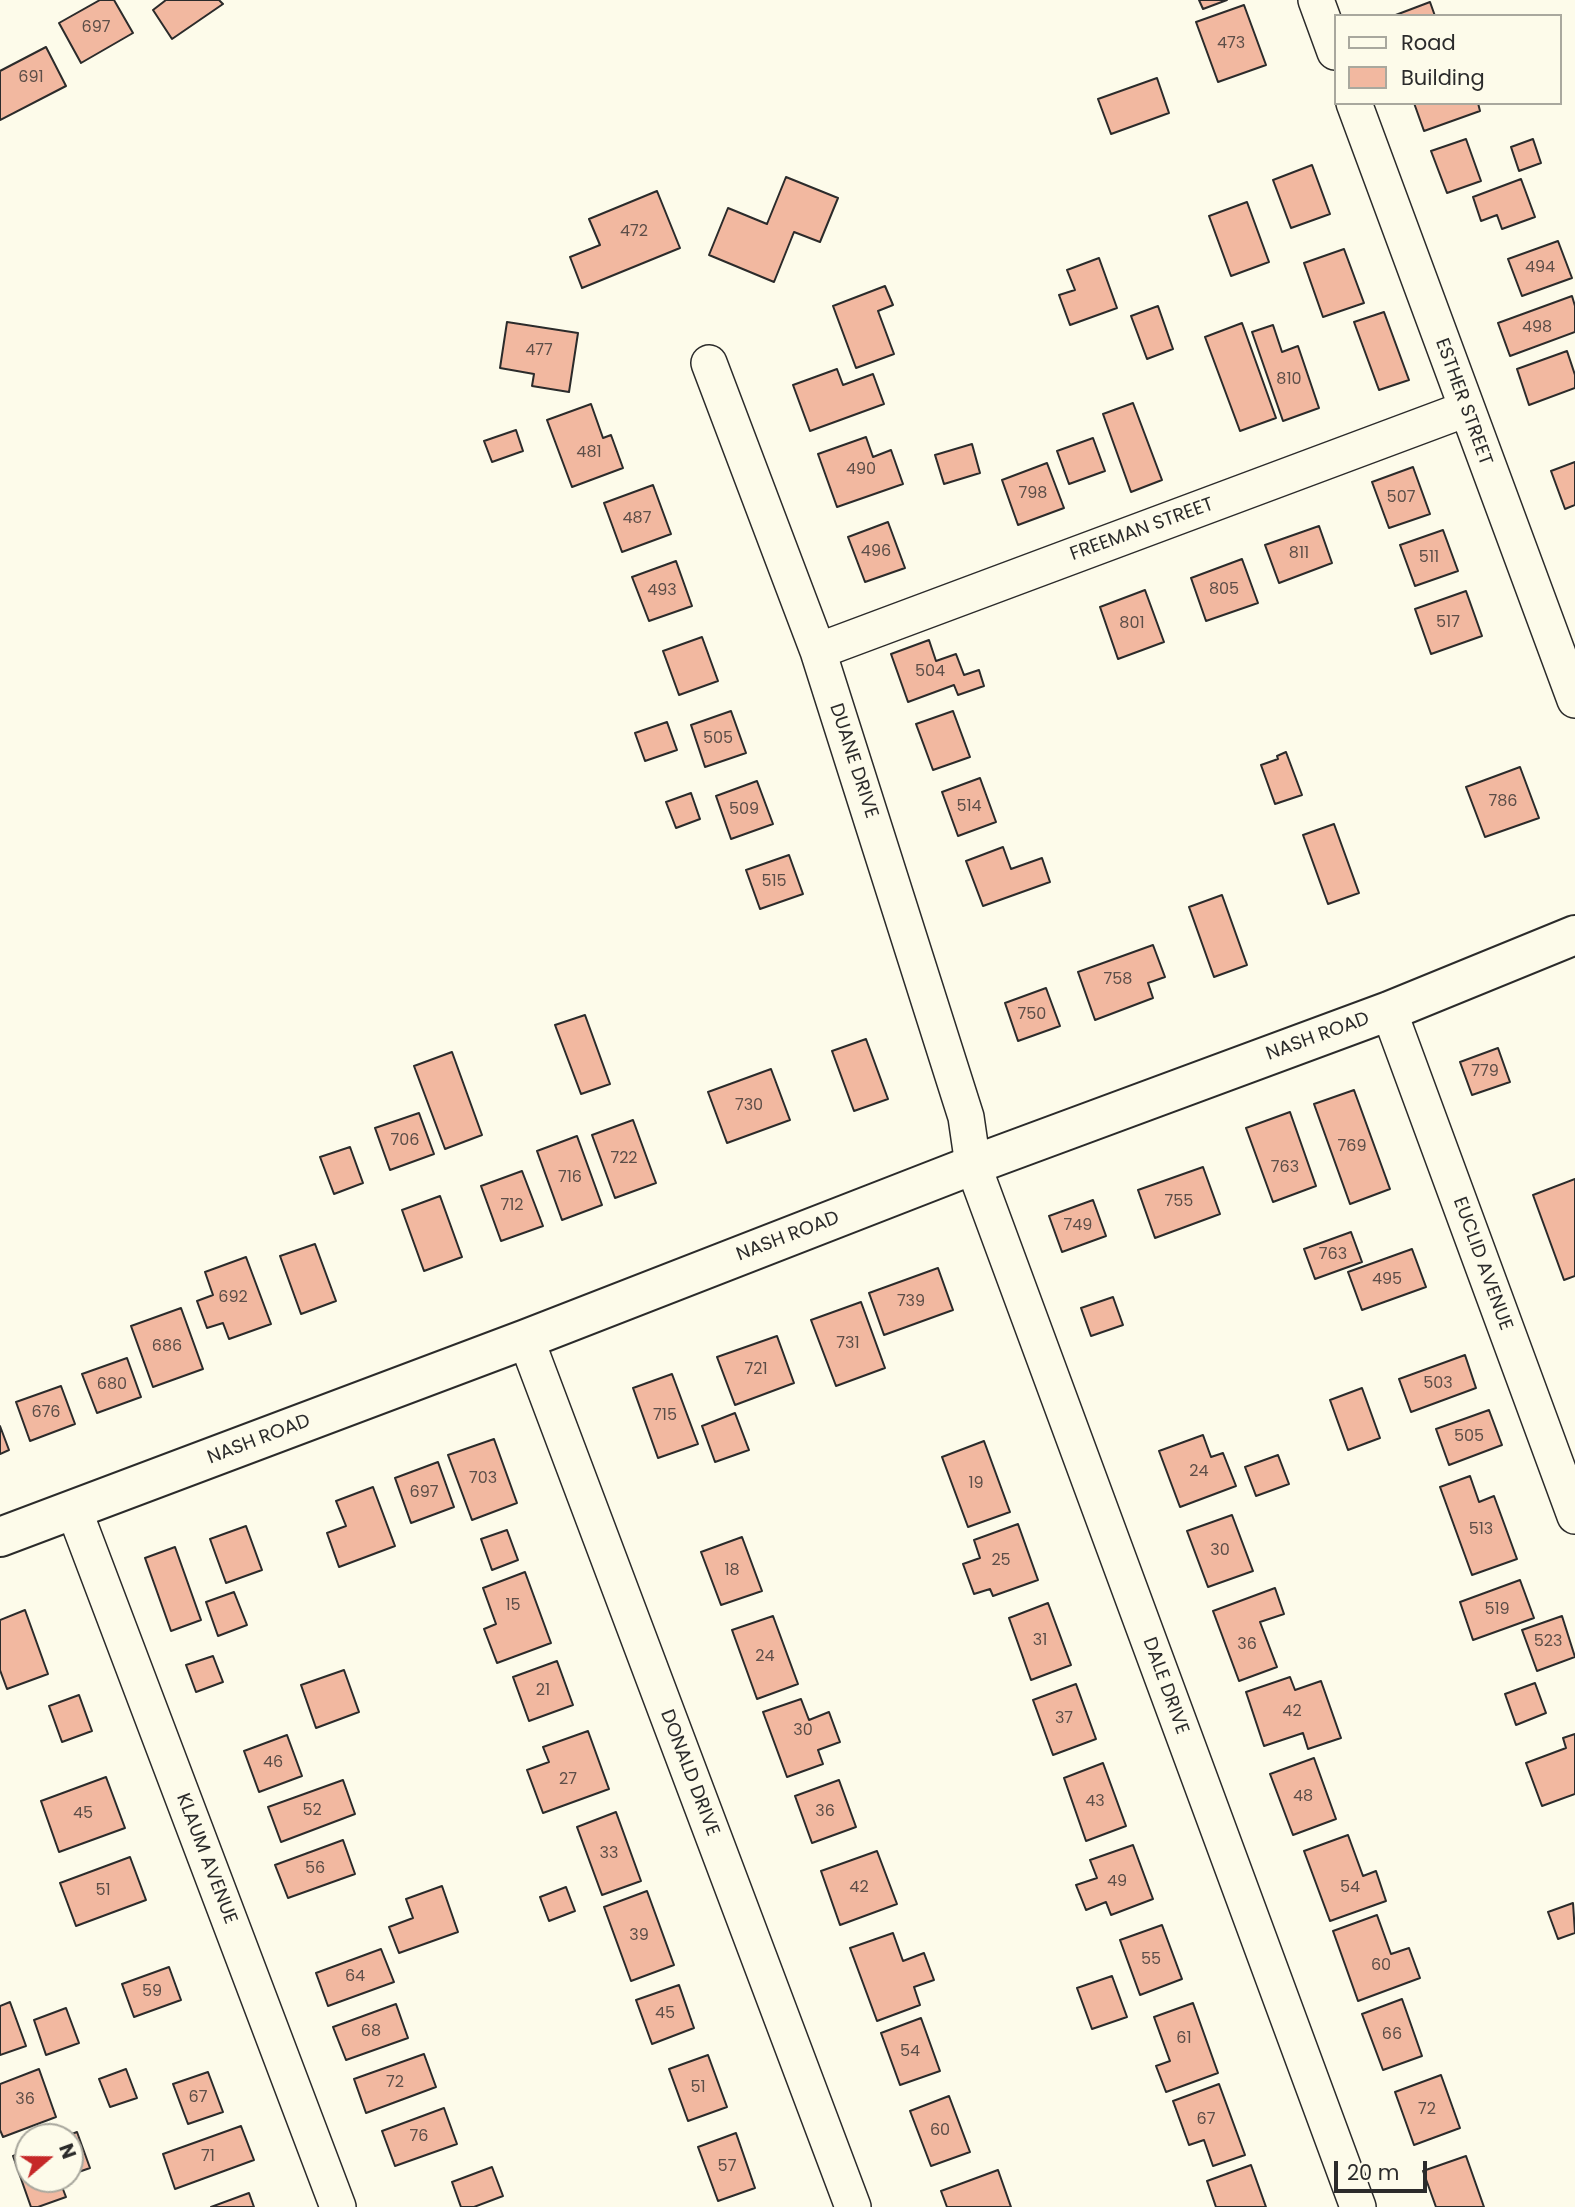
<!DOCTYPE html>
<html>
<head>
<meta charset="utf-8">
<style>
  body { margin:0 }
  #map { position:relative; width:1575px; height:2207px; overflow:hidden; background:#fdfbea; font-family:Poppins,sans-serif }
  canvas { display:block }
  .legend { position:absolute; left:1334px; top:14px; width:228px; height:91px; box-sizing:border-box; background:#fdfbea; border:2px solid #a9a89e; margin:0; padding:9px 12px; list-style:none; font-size:21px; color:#2b2b2b }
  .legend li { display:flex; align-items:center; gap:14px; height:35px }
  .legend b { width:35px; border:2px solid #a9a89e }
  .north { position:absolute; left:14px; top:2123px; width:70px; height:70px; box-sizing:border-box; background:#fdfbea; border:2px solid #a9a89e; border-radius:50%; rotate:70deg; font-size:19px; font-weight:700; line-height:28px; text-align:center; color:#2b2b2b }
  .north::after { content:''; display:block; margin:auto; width:24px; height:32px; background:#c62828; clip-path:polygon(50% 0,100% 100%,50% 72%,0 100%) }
  .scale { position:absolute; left:1334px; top:2161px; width:93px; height:32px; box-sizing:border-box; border:4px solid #2b2b2b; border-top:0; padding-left:9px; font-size:21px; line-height:24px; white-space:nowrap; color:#2b2b2b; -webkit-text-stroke:5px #fdfbea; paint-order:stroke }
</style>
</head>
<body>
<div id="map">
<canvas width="1575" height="2207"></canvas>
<ul class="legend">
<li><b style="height:9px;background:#fdfbea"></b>Road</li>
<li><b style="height:19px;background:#f2b8a0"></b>Building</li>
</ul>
<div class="north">N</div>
<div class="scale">20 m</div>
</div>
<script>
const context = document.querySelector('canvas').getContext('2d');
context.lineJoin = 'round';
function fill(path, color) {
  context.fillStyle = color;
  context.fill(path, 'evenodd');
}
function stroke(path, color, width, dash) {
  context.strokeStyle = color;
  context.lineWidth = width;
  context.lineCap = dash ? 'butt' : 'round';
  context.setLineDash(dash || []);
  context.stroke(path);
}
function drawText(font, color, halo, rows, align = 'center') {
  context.font = font + ' Poppins,sans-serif';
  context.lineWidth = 5;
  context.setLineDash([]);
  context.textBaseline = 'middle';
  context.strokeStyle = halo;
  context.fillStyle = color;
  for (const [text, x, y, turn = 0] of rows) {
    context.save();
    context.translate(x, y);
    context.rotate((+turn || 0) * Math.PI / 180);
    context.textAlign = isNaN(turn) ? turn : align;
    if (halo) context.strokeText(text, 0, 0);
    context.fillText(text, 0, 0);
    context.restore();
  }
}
const building = new Path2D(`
  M 100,0 L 114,0 L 133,33 L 81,63 L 59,23 Z
  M 166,0 L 219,0 L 223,4 L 172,39 L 153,10 Z
  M 1199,0 L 1227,0 L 1203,9 Z
  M 1430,2 L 1435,16 L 1393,16 Z
  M 1244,5 L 1266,65 L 1218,82 L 1196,22 Z
  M 46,47 L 66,86 L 0,120 L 0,71 Z
  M 1157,78 L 1169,113 L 1111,134 L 1098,99 Z
  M 1414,103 L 1478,103 L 1480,111 L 1424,131 Z
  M 1466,139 L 1481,181 L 1447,193 L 1431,151 Z
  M 1533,139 L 1541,163 L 1519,171 L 1511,147 Z
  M 1312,165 L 1330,214 L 1291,228 L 1273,180 Z
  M 786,177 L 838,198 L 820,242 L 794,232 L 774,282 L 709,255 L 728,208 L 767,224 Z
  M 1521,179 L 1535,217 L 1502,229 L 1497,215 L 1481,221 L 1473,197 Z
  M 657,191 L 680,248 L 582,288 L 570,257 L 600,245 L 589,219 Z
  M 1247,202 L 1269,262 L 1231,276 L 1209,216 Z
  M 1558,241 L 1572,278 L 1522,296 L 1508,259 Z
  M 1344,249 L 1364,303 L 1323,317 L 1304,263 Z
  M 1099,258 L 1117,308 L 1070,325 L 1059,295 L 1075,290 L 1067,270 Z
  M 885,286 L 893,305 L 878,311 L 894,354 L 856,368 L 833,306 Z
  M 1572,296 L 1575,306 L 1575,332 L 1510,356 L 1498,323 Z
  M 1158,306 L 1173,349 L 1147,359 L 1131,316 Z
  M 1384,312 L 1409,380 L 1379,390 L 1354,322 Z
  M 507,322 L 578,333 L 569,392 L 532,386 L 534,374 L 500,368 Z
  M 1242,323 L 1276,418 L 1240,431 L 1205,337 Z
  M 1273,325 L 1282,352 L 1298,346 L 1319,408 L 1283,421 L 1252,332 Z
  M 1567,351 L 1575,375 L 1575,388 L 1529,405 L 1517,369 Z
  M 837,369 L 843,385 L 873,374 L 884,404 L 810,431 L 793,385 Z
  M 1133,403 L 1162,480 L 1131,492 L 1103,414 Z
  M 591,404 L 603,438 L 611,435 L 623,468 L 572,487 L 547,420 Z
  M 516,430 L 523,451 L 492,462 L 484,441 Z
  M 866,437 L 873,457 L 891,450 L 903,484 L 837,507 L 818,454 Z
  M 1093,438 L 1105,471 L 1069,484 L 1057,451 Z
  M 972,444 L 980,473 L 944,484 L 935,455 Z
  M 1575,462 L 1575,505 L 1565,509 L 1551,471 Z
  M 1047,463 L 1064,508 L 1018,525 L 1002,480 Z
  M 1413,467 L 1430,514 L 1389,528 L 1372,482 Z
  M 653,485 L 671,534 L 622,552 L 604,503 Z
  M 888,522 L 905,568 L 865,582 L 848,537 Z
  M 1319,526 L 1332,563 L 1279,583 L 1265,545 Z
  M 1443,530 L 1458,571 L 1415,586 L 1400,545 Z
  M 1242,559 L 1258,603 L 1206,621 L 1191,578 Z
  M 676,561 L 692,606 L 649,621 L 632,577 Z
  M 1145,590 L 1164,642 L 1118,659 L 1100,607 Z
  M 1466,591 L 1482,636 L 1431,654 L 1415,609 Z
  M 702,637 L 718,681 L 679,695 L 663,651 Z
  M 929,640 L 936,661 L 956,654 L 964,675 L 979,670 L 984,686 L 958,695 L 954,685 L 908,702 L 891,654 Z
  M 731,711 L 746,753 L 705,767 L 691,725 Z
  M 953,711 L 970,757 L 933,770 L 916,724 Z
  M 667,722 L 677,750 L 645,761 L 635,733 Z
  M 1286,752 L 1302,795 L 1275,804 L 1261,765 L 1278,759 L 1277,756 Z
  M 1520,767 L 1539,818 L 1485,837 L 1466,787 Z
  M 980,778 L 996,822 L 958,836 L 942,792 Z
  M 757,781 L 773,824 L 731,839 L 716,796 Z
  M 691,793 L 700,819 L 676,828 L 666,802 Z
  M 1334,824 L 1359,893 L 1328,904 L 1303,835 Z
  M 1003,847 L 1011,869 L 1042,858 L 1050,882 L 983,906 L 966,861 Z
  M 789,855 L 803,894 L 760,909 L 746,870 Z
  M 1222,895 L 1247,965 L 1214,977 L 1189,907 Z
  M 1153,945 L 1165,977 L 1148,983 L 1153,998 L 1095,1020 L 1078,972 Z
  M 1046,988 L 1060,1026 L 1018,1041 L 1005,1003 Z
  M 585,1015 L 610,1084 L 581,1094 L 555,1025 Z
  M 866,1039 L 888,1099 L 854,1111 L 832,1051 Z
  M 1498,1048 L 1510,1082 L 1472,1095 L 1460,1062 Z
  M 452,1052 L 482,1135 L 445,1149 L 414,1066 Z
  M 771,1069 L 790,1120 L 727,1143 L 708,1092 Z
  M 1354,1090 L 1390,1189 L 1350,1204 L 1314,1104 Z
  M 1290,1112 L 1316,1186 L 1273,1202 L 1246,1128 Z
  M 419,1113 L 434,1154 L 390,1170 L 375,1128 Z
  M 633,1120 L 656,1183 L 615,1198 L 592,1135 Z
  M 577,1136 L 602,1205 L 562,1220 L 537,1151 Z
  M 350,1147 L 363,1183 L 334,1194 L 320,1157 Z
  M 1203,1167 L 1220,1214 L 1155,1238 L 1138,1190 Z
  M 522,1171 L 543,1226 L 501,1241 L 481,1186 Z
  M 1575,1179 L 1575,1276 L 1564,1280 L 1533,1195 Z
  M 440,1196 L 462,1257 L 424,1271 L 402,1210 Z
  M 1093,1200 L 1106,1236 L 1062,1252 L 1049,1216 Z
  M 1351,1232 L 1362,1262 L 1315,1279 L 1304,1249 Z
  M 315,1244 L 336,1301 L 301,1314 L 280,1256 Z
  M 1412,1249 L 1426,1287 L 1362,1310 L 1348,1272 Z
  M 246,1257 L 271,1324 L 229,1339 L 223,1323 L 207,1328 L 197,1301 L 213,1295 L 205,1272 Z
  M 938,1268 L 953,1310 L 884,1335 L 869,1293 Z
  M 1113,1297 L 1123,1325 L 1091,1336 L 1081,1308 Z
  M 861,1302 L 885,1368 L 836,1386 L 811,1320 Z
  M 181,1308 L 203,1369 L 153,1387 L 131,1326 Z
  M 777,1336 L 794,1383 L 735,1405 L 717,1357 Z
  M 1465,1355 L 1476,1388 L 1411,1412 L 1399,1379 Z
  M 127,1358 L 141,1397 L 97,1413 L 82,1374 Z
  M 672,1374 L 698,1444 L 658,1458 L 633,1388 Z
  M 61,1386 L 75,1424 L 30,1441 L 16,1402 Z
  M 1362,1388 L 1380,1438 L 1348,1450 L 1330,1400 Z
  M 1489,1410 L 1502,1445 L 1449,1465 L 1436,1429 Z
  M 735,1413 L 749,1450 L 715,1462 L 702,1426 Z
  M 0,1426 L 9,1450 L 0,1454 Z
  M 1203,1435 L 1211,1457 L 1223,1453 L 1236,1486 L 1180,1507 L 1159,1451 Z
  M 494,1439 L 517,1503 L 472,1520 L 448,1455 Z
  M 984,1441 L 1010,1512 L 968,1527 L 942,1457 Z
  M 1278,1455 L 1289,1484 L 1256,1496 L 1245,1467 Z
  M 438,1462 L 454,1507 L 411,1523 L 395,1478 Z
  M 1470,1476 L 1479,1502 L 1494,1496 L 1517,1559 L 1472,1575 L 1440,1487 Z
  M 373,1487 L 395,1546 L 339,1567 L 327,1533 L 346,1526 L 336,1501 Z
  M 1232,1515 L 1253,1571 L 1208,1587 L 1187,1531 Z
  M 1018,1524 L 1038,1580 L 993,1596 L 990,1589 L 974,1594 L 963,1564 L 980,1558 L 974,1540 Z
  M 246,1526 L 262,1570 L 226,1583 L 210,1539 Z
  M 507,1530 L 518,1560 L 492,1570 L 481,1539 Z
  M 742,1537 L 762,1591 L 721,1605 L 701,1552 Z
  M 175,1547 L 201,1620 L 171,1631 L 145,1558 Z
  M 525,1572 L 551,1643 L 497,1663 L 484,1629 L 496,1624 L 483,1588 Z
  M 1520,1580 L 1534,1618 L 1473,1640 L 1460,1602 Z
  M 1275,1588 L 1284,1614 L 1260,1622 L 1277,1667 L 1239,1681 L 1213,1611 Z
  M 234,1592 L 247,1625 L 218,1636 L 206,1602 Z
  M 1048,1603 L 1071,1665 L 1031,1680 L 1009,1618 Z
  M 25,1610 L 48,1674 L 7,1689 L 0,1670 L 0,1620 Z
  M 773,1616 L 798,1684 L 757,1699 L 732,1630 Z
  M 1562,1616 L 1575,1657 L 1537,1671 L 1522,1630 Z
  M 213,1656 L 223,1682 L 196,1692 L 186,1665 Z
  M 557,1661 L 573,1705 L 529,1721 L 513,1677 Z
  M 344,1670 L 359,1712 L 316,1728 L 301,1685 Z
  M 1290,1677 L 1295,1690 L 1321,1681 L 1341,1738 L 1308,1749 L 1303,1733 L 1264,1746 L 1246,1692 Z
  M 1535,1683 L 1546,1713 L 1516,1725 L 1505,1694 Z
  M 1076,1684 L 1096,1739 L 1053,1755 L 1033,1700 Z
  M 79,1695 L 92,1731 L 62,1742 L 49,1706 Z
  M 801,1699 L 809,1720 L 829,1712 L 840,1742 L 818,1750 L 823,1764 L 787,1777 L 763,1712 Z
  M 588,1731 L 609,1789 L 543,1813 L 527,1770 L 549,1762 L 543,1747 Z
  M 1575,1734 L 1575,1794 L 1542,1806 L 1526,1763 L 1566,1748 L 1563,1738 Z
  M 287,1735 L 302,1776 L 259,1792 L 244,1751 Z
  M 1314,1758 L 1336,1819 L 1293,1835 L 1270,1774 Z
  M 1103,1763 L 1126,1826 L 1086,1841 L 1064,1778 Z
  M 106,1777 L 125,1828 L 59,1852 L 41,1801 Z
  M 343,1780 L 355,1814 L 281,1842 L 268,1807 Z
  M 839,1780 L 856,1827 L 812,1843 L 795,1796 Z
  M 616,1812 L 641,1881 L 602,1895 L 577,1827 Z
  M 1348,1835 L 1363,1876 L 1376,1871 L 1386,1901 L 1330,1921 L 1304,1851 Z
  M 343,1840 L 355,1874 L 288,1898 L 275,1865 Z
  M 1133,1845 L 1153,1899 L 1111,1915 L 1106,1902 L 1086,1910 L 1076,1885 L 1097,1878 L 1090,1860 Z
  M 877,1851 L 897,1904 L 840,1925 L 821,1871 Z
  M 130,1857 L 146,1900 L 76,1926 L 60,1883 Z
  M 442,1886 L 458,1932 L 399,1953 L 389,1927 L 413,1918 L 406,1899 Z
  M 566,1887 L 575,1911 L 549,1921 L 540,1897 Z
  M 647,1891 L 674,1965 L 631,1981 L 604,1907 Z
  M 1573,1903 L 1575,1933 L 1558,1939 L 1548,1912 Z
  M 1377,1915 L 1391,1954 L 1409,1948 L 1420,1978 L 1358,2001 L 1333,1931 Z
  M 1162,1925 L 1182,1979 L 1140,1995 L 1120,1940 Z
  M 893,1933 L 903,1961 L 924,1953 L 934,1980 L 914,1987 L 920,2005 L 877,2021 L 850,1948 Z
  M 381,1949 L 394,1982 L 328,2006 L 316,1973 Z
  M 169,1967 L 181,2000 L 134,2017 L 122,1984 Z
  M 1112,1976 L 1127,2017 L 1092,2029 L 1077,1988 Z
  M 679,1985 L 694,2028 L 652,2044 L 636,2000 Z
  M 1402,1999 L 1422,2056 L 1383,2070 L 1362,2014 Z
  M 10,2002 L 26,2046 L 0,2055 L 0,2006 Z
  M 1193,2003 L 1218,2073 L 1166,2092 L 1156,2066 L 1170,2061 L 1154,2017 Z
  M 396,2004 L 408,2038 L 346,2060 L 333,2027 Z
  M 66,2008 L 79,2043 L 46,2055 L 34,2020 Z
  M 921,2018 L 940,2071 L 900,2085 L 881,2033 Z
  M 424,2054 L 436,2087 L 366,2113 L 354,2079 Z
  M 708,2055 L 727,2107 L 688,2121 L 669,2069 Z
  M 39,2069 L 56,2117 L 3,2137 L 0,2130 L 0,2084 Z
  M 126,2069 L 137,2098 L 110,2107 L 99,2079 Z
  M 208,2072 L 223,2112 L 188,2124 L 173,2084 Z
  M 1441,2075 L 1460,2128 L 1414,2145 L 1395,2092 Z
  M 1219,2084 L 1245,2155 L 1213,2166 L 1204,2140 L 1189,2145 L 1173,2101 Z
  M 949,2096 L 970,2152 L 931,2166 L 910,2111 Z
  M 444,2108 L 457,2144 L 395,2166 L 382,2131 Z
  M 241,2126 L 254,2160 L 175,2189 L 163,2154 Z
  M 77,2132 L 90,2168 L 70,2175 L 70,2137 L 64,2137 Z
  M 736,2133 L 755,2188 L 718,2201 L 698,2147 Z
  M 28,2150 L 28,2179 L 59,2179 L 66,2197 L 38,2207 L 31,2207 L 13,2156 Z
  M 1466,2156 L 1484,2207 L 1436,2207 L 1423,2171 Z
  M 1251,2165 L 1266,2207 L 1216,2207 L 1207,2181 Z
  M 492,2167 L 503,2196 L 474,2207 L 461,2207 L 452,2182 Z
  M 998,2170 L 1011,2207 L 947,2207 L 941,2191 Z
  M 249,2193 L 254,2207 L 211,2207 Z`);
fill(building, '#f2b8a0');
stroke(building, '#2b2b2b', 2);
const minor = new Path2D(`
  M 1316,0 L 1335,52
  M 1354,103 L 1575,700
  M 709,363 L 818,651 L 966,1117 L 973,1165 L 1358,2207
  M 818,651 L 1466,409
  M 1389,1011 L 1575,1516
  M 526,1339 L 853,2207
  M 74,1510 L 338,2207`);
const major = new Path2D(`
  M 0,1537 L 526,1339 L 973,1165 L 1389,1011 L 1575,935`);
stroke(minor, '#2b2b2b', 38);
stroke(major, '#2b2b2b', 42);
stroke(minor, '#fdfbea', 35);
stroke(major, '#fdfbea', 38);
drawText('16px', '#5d4e48', null, [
  ["697",96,28],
  ["473",1231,44],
  ["691",31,78],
  ["472",634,232],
  ["494",1540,268],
  ["498",1537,328],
  ["477",539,351],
  ["810",1289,380],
  ["481",589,453],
  ["490",861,470],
  ["798",1033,494],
  ["507",1401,498],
  ["487",637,519],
  ["496",876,552],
  ["811",1299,554],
  ["511",1429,558],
  ["805",1224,590],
  ["493",662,591],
  ["517",1448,623],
  ["801",1132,624],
  ["504",930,672],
  ["505",718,739],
  ["786",1503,802],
  ["514",969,807],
  ["509",744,810],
  ["515",774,882],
  ["758",1118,980],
  ["750",1032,1015],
  ["779",1485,1072],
  ["730",749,1106],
  ["706",405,1141],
  ["769",1352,1147],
  ["722",624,1159],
  ["763",1285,1168],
  ["716",570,1178],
  ["755",1179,1202],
  ["712",512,1206],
  ["749",1078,1226],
  ["763",1333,1255],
  ["495",1387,1280],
  ["692",233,1298],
  ["739",911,1302],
  ["731",848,1344],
  ["686",167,1347],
  ["721",756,1370],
  ["503",1438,1384],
  ["680",112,1385],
  ["676",46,1413],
  ["715",665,1416],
  ["505",1469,1437],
  ["24",1199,1472],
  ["703",483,1479],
  ["19",976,1484],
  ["697",424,1493],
  ["513",1481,1530],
  ["30",1220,1551],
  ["25",1001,1561],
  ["18",732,1571],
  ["15",513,1606],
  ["519",1497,1610],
  ["31",1040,1641],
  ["523",1548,1642],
  ["36",1247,1645],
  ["24",765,1657],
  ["21",543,1691],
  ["42",1292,1712],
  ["37",1064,1719],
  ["30",803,1731],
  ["46",273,1763],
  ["27",568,1780],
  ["48",1303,1797],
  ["43",1095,1802],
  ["52",312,1811],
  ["36",825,1812],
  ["45",83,1814],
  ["33",609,1854],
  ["56",315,1869],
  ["49",1117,1882],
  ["42",859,1888],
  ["54",1350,1888],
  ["51",103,1891],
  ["39",639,1936],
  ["55",1151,1960],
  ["60",1381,1966],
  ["64",355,1977],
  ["59",152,1992],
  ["45",665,2014],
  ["68",371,2032],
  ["66",1392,2035],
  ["61",1184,2039],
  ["54",910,2052],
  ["72",395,2083],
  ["51",698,2088],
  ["67",198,2098],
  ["36",25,2100],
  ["72",1427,2110],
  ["67",1206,2120],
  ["60",940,2131],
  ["76",419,2137],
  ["71",208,2157],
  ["57",727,2167]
]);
drawText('19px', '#2b2b2b', '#fdfbea', [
  ["ESTHER STREET",1463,402,70],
  ["FREEMAN STREET",1142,530,-20],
  ["DUANE DRIVE",853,761,72],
  ["NASH ROAD",1318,1037,-20],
  ["NASH ROAD",788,1237,-21],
  ["EUCLID AVENUE",1482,1264,70],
  ["NASH ROAD",259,1440,-21],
  ["DALE DRIVE",1165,1686,70],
  ["DONALD DRIVE",689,1773,69],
  ["KLAUM AVENUE",206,1859,69]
]);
</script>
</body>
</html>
